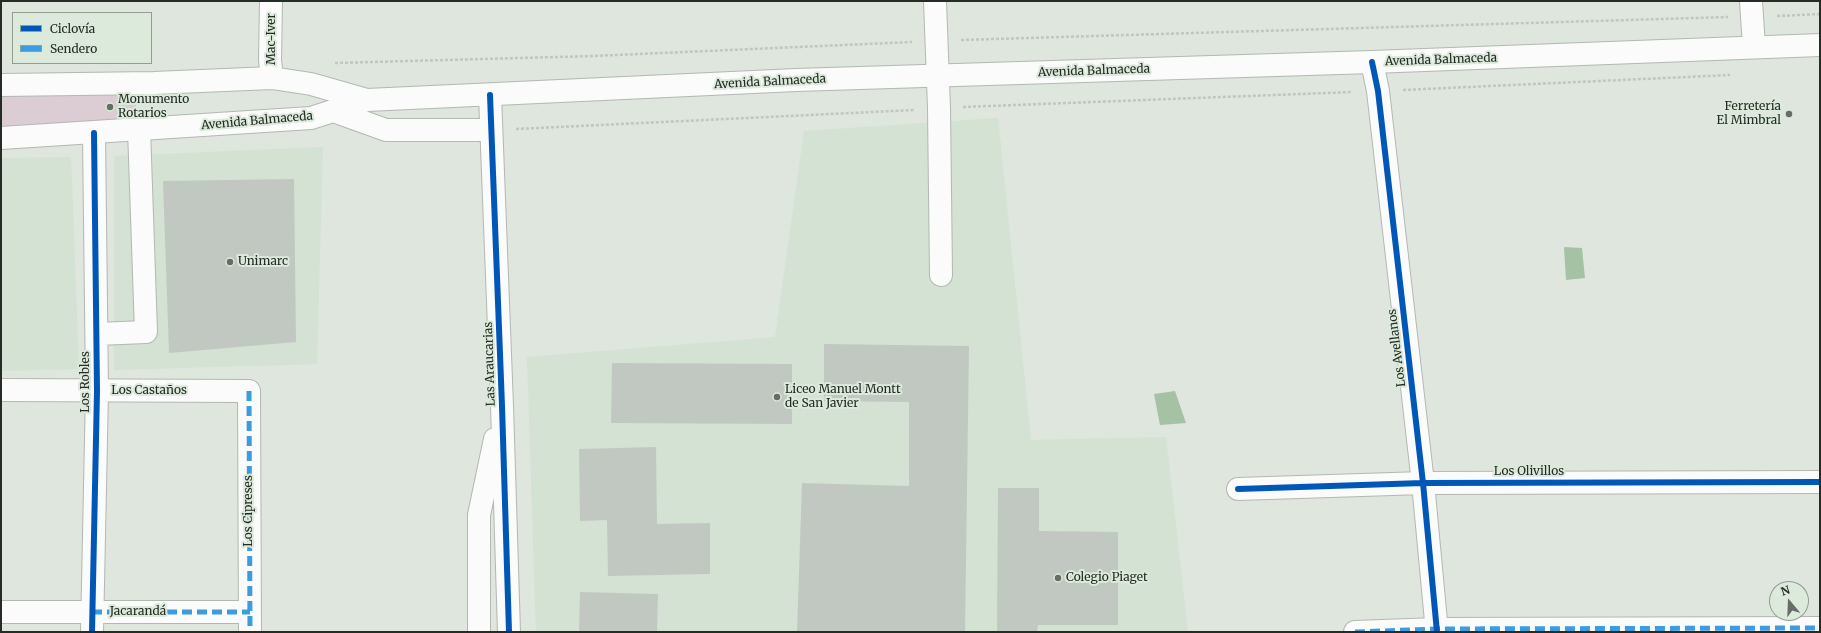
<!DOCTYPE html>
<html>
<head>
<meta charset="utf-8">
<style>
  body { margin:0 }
  #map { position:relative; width:1821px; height:633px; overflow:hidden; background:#dee6de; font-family:Merriweather,serif }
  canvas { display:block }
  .frame { position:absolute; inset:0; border:2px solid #252b25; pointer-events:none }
  .legend { position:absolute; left:12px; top:12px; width:140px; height:52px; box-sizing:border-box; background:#dbeada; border:1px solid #929e92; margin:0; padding:5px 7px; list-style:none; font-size:12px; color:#252b25 }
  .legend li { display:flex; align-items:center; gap:8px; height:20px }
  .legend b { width:20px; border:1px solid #929e92 }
  .north { position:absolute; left:1769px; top:581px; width:40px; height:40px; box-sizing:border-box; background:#dbeada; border:1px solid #929e92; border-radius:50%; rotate:341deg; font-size:11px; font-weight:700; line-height:16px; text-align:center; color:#252b25 }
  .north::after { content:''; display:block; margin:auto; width:14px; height:18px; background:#666c66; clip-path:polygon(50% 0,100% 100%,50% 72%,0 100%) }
</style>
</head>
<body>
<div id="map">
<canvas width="1821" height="633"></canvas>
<div class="frame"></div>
<ul class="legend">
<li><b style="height:5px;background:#0057b8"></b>Ciclovía</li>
<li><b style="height:5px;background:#3c9ce0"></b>Sendero</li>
</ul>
<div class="north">N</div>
</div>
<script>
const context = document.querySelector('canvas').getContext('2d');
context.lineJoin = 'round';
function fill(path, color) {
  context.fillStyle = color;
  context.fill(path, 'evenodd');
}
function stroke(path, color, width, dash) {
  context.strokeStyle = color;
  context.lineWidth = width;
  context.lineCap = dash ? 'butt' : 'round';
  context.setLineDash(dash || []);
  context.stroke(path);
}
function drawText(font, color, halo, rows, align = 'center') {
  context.font = font + ' Merriweather,serif';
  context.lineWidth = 4;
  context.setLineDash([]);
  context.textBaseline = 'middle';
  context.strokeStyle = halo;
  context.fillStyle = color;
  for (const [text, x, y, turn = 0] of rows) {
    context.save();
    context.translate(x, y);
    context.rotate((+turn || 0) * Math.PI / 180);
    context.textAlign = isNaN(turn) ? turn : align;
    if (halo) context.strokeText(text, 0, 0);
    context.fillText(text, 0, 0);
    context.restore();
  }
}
fill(new Path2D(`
  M 998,118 L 1031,440 L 1166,437 L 1188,632 L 536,632 L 527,357 L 775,337 L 804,131 Z
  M 323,147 L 317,364 L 114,370 L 114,156 Z
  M 71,157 L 79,369 L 1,371 L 1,158 Z`), '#d3e2d2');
fill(new Path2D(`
  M 137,89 L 135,122 L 1,128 L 1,93 Z`), '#dcccd4');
fill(new Path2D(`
  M 1564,247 L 1582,248 L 1585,278 L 1566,280 Z
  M 1175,391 L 1186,423 L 1160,425 L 1154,394 Z`), '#a5c3a4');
fill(new Path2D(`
  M 294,179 L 296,342 L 169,353 L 163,181 Z
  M 824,344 L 969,346 L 965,632 L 797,632 L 802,483 L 909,486 L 909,402 L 824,401 Z
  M 612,363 L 792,364 L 792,424 L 611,423 Z
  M 656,447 L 657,524 L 710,523 L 710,574 L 608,576 L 607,520 L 580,521 L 579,449 Z
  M 998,488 L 1039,488 L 1039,531 L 1118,532 L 1118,625 L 1038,625 L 1037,632 L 997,632 Z
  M 580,592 L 658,594 L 657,632 L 579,632 Z`), '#c1c8c1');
const minor = new Path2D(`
  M 271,1 L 270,60 L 272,78
  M 935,1 L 939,108 L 941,275
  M 1751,1 L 1754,47
  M 1372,62 L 1378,91 L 1423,483 L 1437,632
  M 490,95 L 502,406 L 509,632
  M 97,334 L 146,332 L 139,129
  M 1,390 L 249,391 L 250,632
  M 1238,489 L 1423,483 L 1820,482
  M 1,612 L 250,612
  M 92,632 L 97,391 L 94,133
  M 479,632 L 479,515 L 495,439
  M 1355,632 L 1437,629 L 1820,628`);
const major = new Path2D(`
  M 1,85 L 154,83 L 272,78 L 311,84 L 367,100
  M 333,111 L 386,130 L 491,130
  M 1,138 L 311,118 L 367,100 L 796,80 L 1372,62 L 1820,45`);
stroke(minor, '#b2b8b2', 24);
stroke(major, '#b2b8b2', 24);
stroke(new Path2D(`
  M 1777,16 L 1820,14
  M 961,40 L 1728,17
  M 335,63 L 593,56 L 912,42
  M 1403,90 L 1730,75
  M 963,107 L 1352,92
  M 516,129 L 914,110`), '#c2c5c2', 2.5, [3, 2]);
stroke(minor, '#fafbfa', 22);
stroke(major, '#fafbfa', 22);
stroke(new Path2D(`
  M 249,391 L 250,632
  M 92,612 L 250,612
  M 1355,632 L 1437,629 L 1820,628`), '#3c9ce0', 5, [10, 5]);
stroke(new Path2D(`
  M 1372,62 L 1378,91 L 1423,483 L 1437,632
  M 490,95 L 502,406 L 509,632
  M 1238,489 L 1423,483 L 1820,482
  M 92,632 L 97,391 L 94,133`), '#0057b8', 6);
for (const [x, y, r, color] of [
  [110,107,4,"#666c66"],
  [1789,114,4,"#666c66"],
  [230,262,4,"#666c66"],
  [777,397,4,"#666c66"],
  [1058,578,4,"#666c66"]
]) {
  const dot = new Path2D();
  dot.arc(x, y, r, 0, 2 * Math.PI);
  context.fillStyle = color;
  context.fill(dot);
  stroke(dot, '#dbeada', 1.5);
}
drawText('12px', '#252b25', '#dbeada', [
  ["Mac-Iver",272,39,-90],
  ["Avenida Balmaceda",1441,60,-2],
  ["Avenida Balmaceda",1094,71,-2],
  ["Avenida Balmaceda",770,82,-3],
  ["Avenida Balmaceda",257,121,-5],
  ["Los Avellanos",1397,348,-97],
  ["Las Araucarias",490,364,-92],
  ["Los Robles",86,382,-90],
  ["Los Castaños",149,391],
  ["Los Olivillos",1529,472],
  ["Los Cipreses",249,511,-90],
  ["Jacarandá",138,612]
]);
drawText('12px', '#252b25', '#dbeada', [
  ["Monumento",118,100],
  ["Rotarios",118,114],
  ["Ferretería",1781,107,"right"],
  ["El Mimbral",1781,121,"right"],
  ["Unimarc",238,262],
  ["Liceo Manuel Montt",785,390],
  ["de San Javier",785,404],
  ["Colegio Piaget",1066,578]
], 'left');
</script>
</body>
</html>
